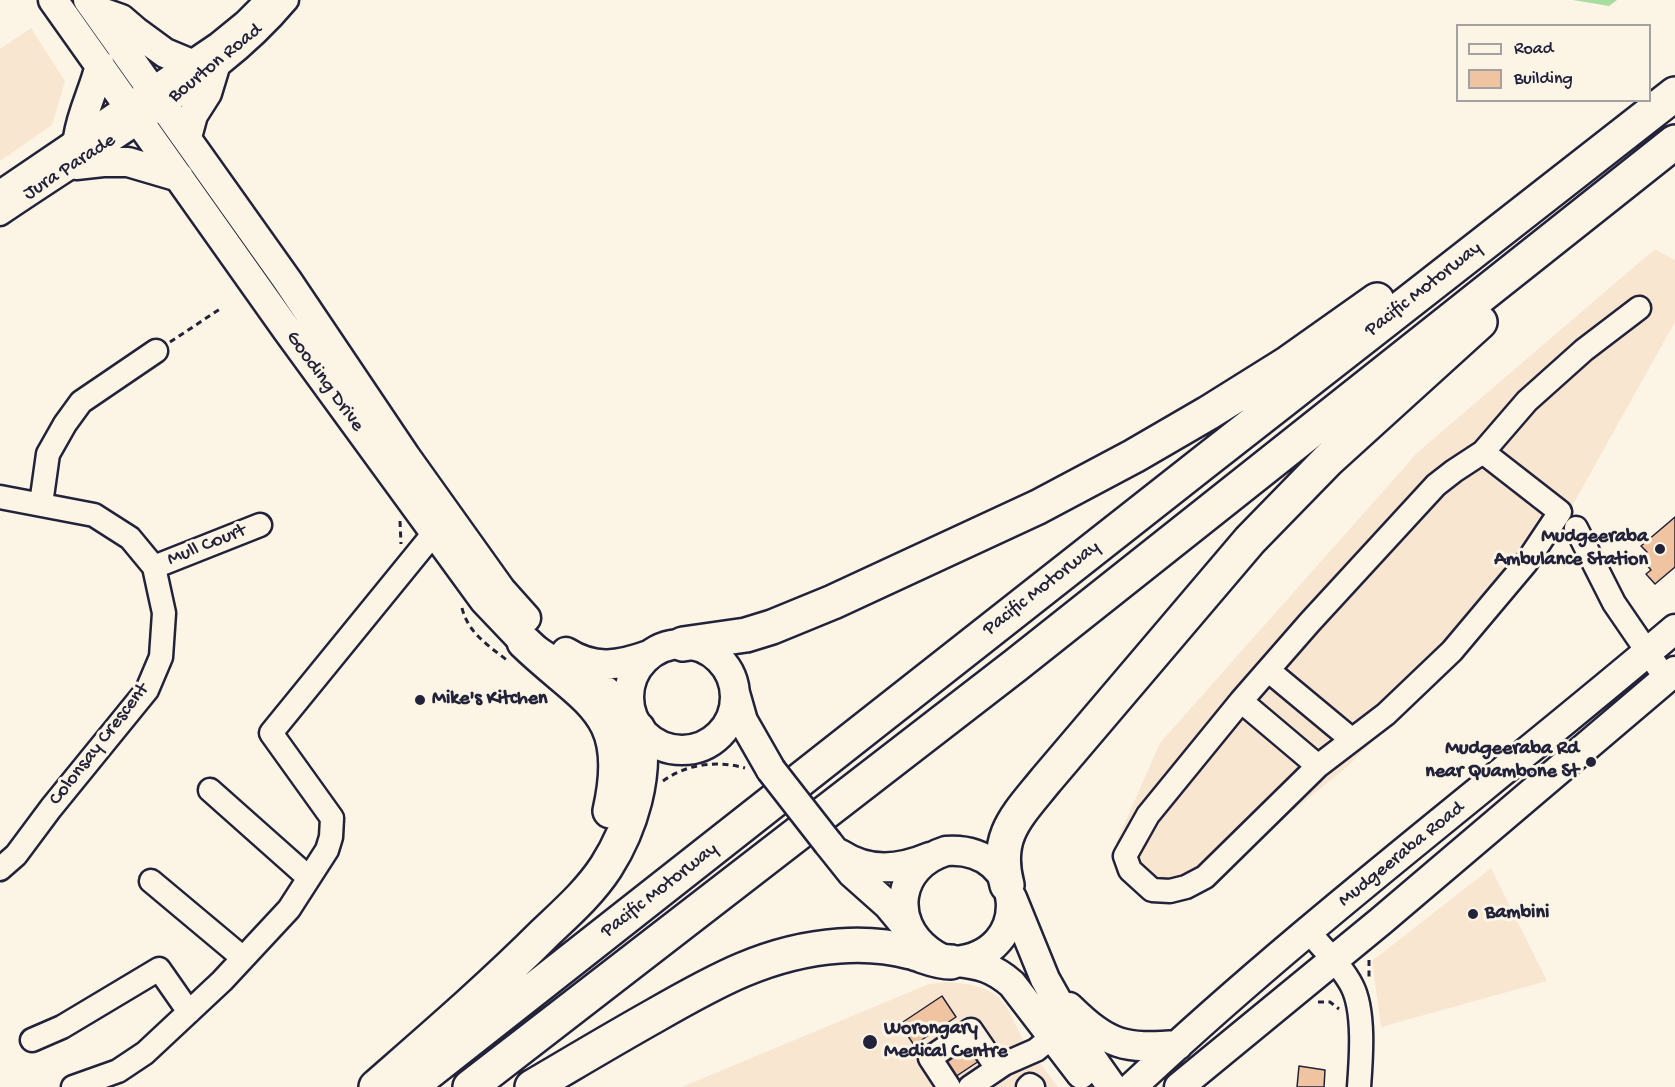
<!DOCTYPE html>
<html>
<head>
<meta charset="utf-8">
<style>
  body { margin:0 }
  #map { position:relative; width:1675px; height:1087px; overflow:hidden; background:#fcf5e5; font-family:"Gochi Hand",sans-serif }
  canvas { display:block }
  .legend { position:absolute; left:1456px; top:24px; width:195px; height:78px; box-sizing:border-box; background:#fcf5e5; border:2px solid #a5a1a1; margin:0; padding:8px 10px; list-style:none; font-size:18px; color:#22223b }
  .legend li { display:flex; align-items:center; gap:12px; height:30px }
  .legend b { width:30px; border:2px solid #a5a1a1 }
</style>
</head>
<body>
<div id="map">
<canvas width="1675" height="1087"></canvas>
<ul class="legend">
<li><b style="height:8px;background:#fcf5e5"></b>Road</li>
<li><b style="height:16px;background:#f1c4a1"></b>Building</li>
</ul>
</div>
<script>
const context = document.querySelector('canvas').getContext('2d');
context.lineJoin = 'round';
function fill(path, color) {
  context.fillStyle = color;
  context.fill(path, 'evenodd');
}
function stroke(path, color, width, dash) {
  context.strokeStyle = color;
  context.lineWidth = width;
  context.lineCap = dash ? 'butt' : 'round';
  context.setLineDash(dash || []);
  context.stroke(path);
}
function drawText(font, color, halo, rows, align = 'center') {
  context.font = font + ' "Gochi Hand",sans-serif';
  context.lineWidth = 6;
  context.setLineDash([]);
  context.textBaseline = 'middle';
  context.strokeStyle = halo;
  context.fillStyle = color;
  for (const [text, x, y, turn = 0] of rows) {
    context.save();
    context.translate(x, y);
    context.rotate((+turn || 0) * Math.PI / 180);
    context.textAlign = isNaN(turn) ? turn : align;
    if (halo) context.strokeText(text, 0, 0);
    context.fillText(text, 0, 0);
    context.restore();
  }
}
fill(new Path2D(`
  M 31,28 L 65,81 L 52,125 L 0,161 L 0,49 Z
  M 1655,249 L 1675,260 L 1675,322 L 1547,551 L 1457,651 L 1347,767 L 1208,879 L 1138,884 L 1125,865 L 1116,843 L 1160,743 L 1417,453 Z
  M 1491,868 L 1547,981 L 1381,1027 L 1372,961 Z
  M 946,982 L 969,984 L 985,989 L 997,996 L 1007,1007 L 1024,1042 L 1058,1087 L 682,1087 L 929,984 Z`), '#f9e6d1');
fill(new Path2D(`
  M 1573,0 L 1617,0 L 1609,6 Z`), '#a8dda0');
const building = new Path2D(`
  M 1675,517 L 1675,567 L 1655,584 L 1646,574 L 1651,570 L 1641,558 L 1647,552 L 1641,546 Z
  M 942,996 L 956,1017 L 914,1045 L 900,1024 Z
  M 986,1032 L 997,1049 L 940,1087 L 927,1071 Z
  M 1299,1066 L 1325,1070 L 1324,1087 L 1297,1087 Z`);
fill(building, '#f1c4a1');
stroke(building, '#22223b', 1.5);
const minor = new Path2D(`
  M 0,192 L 218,44 L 245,22 L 267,0
  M 0,214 C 47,182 95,152 142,120 C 195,85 246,49 287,0
  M 1483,452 L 1560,512 L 1526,563 L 1452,651 L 1386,714 L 1318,766 L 1205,877 L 1186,887 L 1170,891 L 1152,890 L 1130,870 L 1125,856 L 1148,815 L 1241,701 L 1310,622 L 1436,485 L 1454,471 L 1483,452 L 1527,401 L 1584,350 L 1639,308
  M 0,497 L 94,515 L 130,538 L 154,567 L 164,613 L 161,657 L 147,690 L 51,808 L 16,855 L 0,869
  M 41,504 L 48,454 L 65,424 L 81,402 L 156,351
  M 1576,528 L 1614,603 L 1666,679
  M 154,567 L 260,525
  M 1268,670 L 1351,739
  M 1241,701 L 1318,766
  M 210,790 L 309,878
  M 151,881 L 243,958
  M 1309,932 C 1323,949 1342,966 1352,986 C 1365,1011 1361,1060 1359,1087
  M 32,1040 L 62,1027 L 159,969 L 189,1012
  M 73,1087 L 118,1071 L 145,1053 L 222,981 L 289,909 L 327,850 L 331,837 L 332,818 L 271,733 L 434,533
  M 949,1087 L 930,1058 L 971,1030 L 997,1068
  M 970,1087 L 1004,1064 L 1036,1050 L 1053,1036
  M 1028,1087 L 1030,1085 L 1033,1087`);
const major = new Path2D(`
  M 53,0 L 287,330 L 484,600 L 524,642 L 554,662 L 606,691 L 621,704 L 635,723
  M 88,0 L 287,280 L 406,457 L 501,590 L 526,618
  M 104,13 L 121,19 L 135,31 L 165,53 L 189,63
  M 187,137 L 193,115 L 207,93 L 214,70
  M 78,138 C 82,111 94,91 100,65
  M 76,165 L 103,162 L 128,162 L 179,177
  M629 697a53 53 0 1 1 106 0a53 53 0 1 1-106 0Z
  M 566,652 C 594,670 619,666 649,655
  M 735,693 L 743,721 L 771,770
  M 828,843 L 852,873 L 888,905 L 908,929
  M 946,851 C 1027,845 1035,955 954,961 C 945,962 936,956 929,951 C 889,921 897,866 946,851 Z
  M 840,854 C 869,873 899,870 930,857
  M 1012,898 L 1045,979 L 1081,1043 L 1112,1087
  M 956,962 C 979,964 994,968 1012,984 L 1081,1074
  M 1069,1007 C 1109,1046 1124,1049 1178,1045
  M 1132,1087 C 1305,924 1495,782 1675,629
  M 1179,1087 L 1381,921 L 1675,671`);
const highway = new Path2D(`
  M 524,642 C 586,702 633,710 610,811
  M 683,644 L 746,635 L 772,627 L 833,602 L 1038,507 L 1134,456 L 1208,413 L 1288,363 L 1377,300
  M 1007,885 C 994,836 1017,816 1046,780 L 1250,540 L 1328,460 L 1480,322
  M 376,1087 C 433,1037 491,987 544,934 C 566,913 589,893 606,867 C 631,828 647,775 638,729
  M 410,1087 L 1203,463 L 1675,94
  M 470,1087 L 1016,665 L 1675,142
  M 532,1087 C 573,1063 613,1039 654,1016 C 715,981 768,951 839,946 C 864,944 888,946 911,952 C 925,956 936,962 951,962`);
stroke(minor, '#22223b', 27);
stroke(major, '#22223b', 33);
stroke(highway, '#22223b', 38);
stroke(new Path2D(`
  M 170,342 L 220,309
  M 400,521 L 401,544
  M 462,608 C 468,633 489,646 508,661
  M 663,781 C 686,764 717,760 745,768
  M 1369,960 L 1369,977
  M 1318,1002 L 1330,1002 L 1339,1009`), '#22223b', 3, [6, 4.5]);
stroke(minor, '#fcf5e5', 22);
stroke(major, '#fcf5e5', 28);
stroke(highway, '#fcf5e5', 33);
const majorBridge = new Path2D(`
  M 771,770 L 828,843`);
stroke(majorBridge, '#22223b', 33, []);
stroke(majorBridge, '#fcf5e5', 28);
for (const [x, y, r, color] of [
  [1660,549,6,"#22223b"],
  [420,700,6,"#22223b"],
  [1591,762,6,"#22223b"],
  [1473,914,6,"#22223b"],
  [870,1042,8,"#22223b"]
]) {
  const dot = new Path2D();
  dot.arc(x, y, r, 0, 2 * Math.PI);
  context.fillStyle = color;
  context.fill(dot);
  stroke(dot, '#fcf5e5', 2);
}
drawText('20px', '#22223b', '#fcf5e5', [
  ["Bourton Road",216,64,-39],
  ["Jura Parade",70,168,-33],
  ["Pacific Motorway",1424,290,-38],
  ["Gooding Drive",324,382,54],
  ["Mull Court",207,546,-22],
  ["Pacific Motorway",1042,589,-38],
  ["Colonsay Crescent",100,745,-52],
  ["Mudgeeraba Road",1402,855,-39],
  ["Pacific Motorway",660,891,-38]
]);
drawText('bold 20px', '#22223b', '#fcf5e5', [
  ["Mudgeeraba",1648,538,"right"],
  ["Ambulance Station",1648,561,"right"],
  ["Mike's Kitchen",432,700],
  ["Mudgeeraba Rd",1579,750,"right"],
  ["near Quambone St",1579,773,"right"],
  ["Bambini",1485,914],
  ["Worongary",884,1030],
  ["Medical Centre",884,1053]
], 'left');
</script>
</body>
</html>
